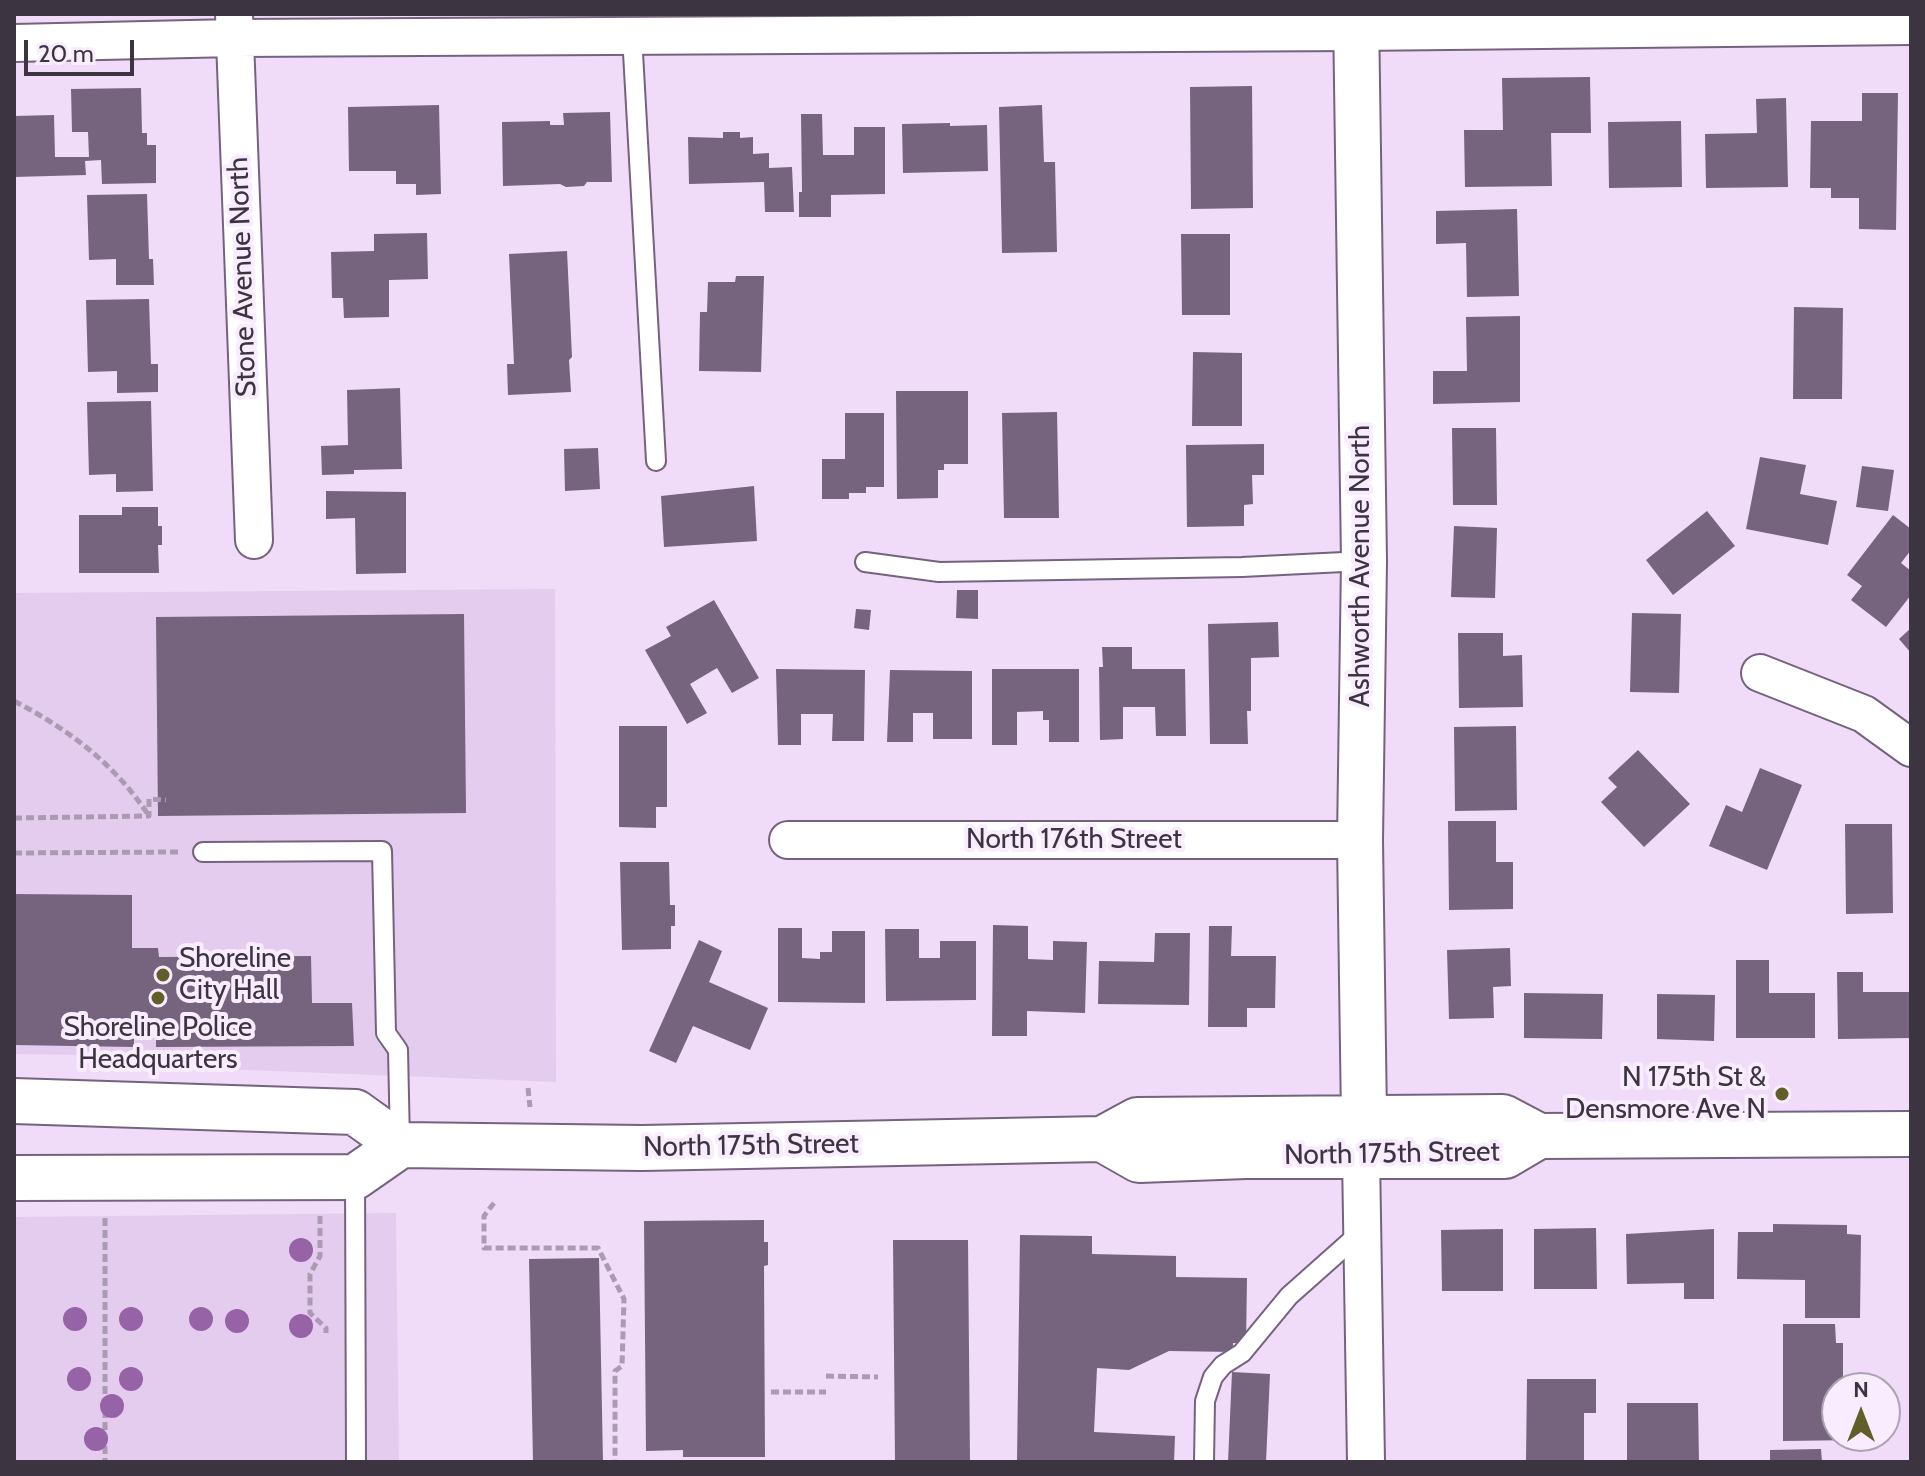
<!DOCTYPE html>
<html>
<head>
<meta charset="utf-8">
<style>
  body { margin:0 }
  #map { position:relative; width:1925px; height:1476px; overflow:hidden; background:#f0dbf9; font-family:Cabin,sans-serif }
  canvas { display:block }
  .frame { position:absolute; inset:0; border:16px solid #3c3440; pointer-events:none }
  .north { position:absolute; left:1821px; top:1372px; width:80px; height:80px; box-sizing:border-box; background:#f8ecfe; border:2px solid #ada2b2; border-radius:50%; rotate:0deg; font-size:22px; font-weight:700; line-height:32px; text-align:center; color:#3c3440 }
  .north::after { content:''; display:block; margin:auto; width:28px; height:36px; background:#615e2a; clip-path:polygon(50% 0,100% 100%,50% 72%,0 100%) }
  .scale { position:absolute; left:24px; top:40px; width:110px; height:36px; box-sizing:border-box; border:4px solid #3c3440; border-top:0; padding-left:10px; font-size:24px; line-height:28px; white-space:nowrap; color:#3c3440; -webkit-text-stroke:6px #f8ecfe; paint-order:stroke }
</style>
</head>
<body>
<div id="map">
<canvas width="1925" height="1476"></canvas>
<div class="frame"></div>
<div class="north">N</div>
<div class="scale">20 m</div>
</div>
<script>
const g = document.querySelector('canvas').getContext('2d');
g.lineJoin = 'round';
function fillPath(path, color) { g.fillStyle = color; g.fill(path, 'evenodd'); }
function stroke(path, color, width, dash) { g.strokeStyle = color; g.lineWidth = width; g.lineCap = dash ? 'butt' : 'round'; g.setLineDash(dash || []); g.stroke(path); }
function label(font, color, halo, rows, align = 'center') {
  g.font = font + ' Cabin,sans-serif'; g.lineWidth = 8; g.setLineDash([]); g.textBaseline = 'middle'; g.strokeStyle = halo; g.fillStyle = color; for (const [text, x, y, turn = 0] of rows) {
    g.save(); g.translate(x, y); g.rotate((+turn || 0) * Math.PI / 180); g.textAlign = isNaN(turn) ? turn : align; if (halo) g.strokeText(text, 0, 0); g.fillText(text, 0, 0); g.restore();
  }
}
fillPath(new Path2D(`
  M555,589l1,493 -360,-14 -44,-12 -138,-2v-461z
  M396,1213l3,249h-385v-245z`), '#e4ccef');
fillPath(new Path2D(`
  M1590,77l1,56h-40l1,53 -87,1 -1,-57h39l-1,-52z
  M1252,86l1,122 -62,1 -1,-122z
  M141,88l1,45h5v12h9v38l-54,1 -1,-24 -16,1 1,14 -72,2v-61l40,-1 1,42h34l-1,-25h-16l-1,-43z
  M1862,93h36l-2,137 -37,-1v-31h-28v-10h-21l1,-67h51z
  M1786,98l2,89 -82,1 -1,-54 52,-1 -1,-34z
  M439,105l2,89 -25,1v-11h-20v-13h-47l-1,-64z
  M1042,105l2,57h11l2,90 -55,1 -3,-146z
  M610,112l2,70h-25l-3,4 -18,1 -6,-3 -57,2 -1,-64 48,-1v4h14l-1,-12z
  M801,114h21l1,41h31v-28h31v67l-54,1v22h-32v-25h3z
  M1681,121l1,66 -73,1 -1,-66z
  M950,123v3l37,-1 1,46 -85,2 -1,-49z
  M723,132h17v6l13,-1v17l16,-1v15l23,-1 2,45h-29l-1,-30 -75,2 -1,-47 35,1z
  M147,194l2,65h4l1,26h-38v-26l-27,1 -2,-65z
  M1517,209l2,87 -52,1 -1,-54 -30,1v-33z
  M427,233l1,46 -39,1v37l-45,1 -1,-20h-11l-1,-46 43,-1v-17z
  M1181,234h49v81h-48z
  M567,251l5,106 -3,3 2,32 -63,3 -1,-31h7l-5,-110z
  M736,276h28l-3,96 -62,-1 1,-59h7l1,-30h27z
  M149,299l2,65h7v28l-41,1v-22l-29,1 -2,-72z
  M1794,307l49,1 -1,91h-49z
  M1520,316v86l-87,2v-33h34l-1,-54z
  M1193,352l49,1v73h-50z
  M400,388l2,81 -48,1v4l-32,1 -1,-29 27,-1 -1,-55z
  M896,391h72v73h-24v6h-6v28l-41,1z
  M151,401l2,90 -37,1v-18l-27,1 -2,-73z
  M1057,412l2,106h-55l-2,-105z
  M845,413h39v74h-18v6h-17v6h-27v-40h23z
  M1452,428h44l1,77h-44z
  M1264,444v31h-12l1,29 -9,1v21l-57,1 -1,-82z
  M598,448l2,41 -35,2 -1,-42z
  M1760,457l46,8 -6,29 37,7 -9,44 -82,-16z
  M1862,466l32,4 -6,41 -32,-4z
  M754,486l3,55 -93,6 -3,-51z
  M326,491l80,1v81l-50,1 -1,-56 -29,1z
  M122,507h36v19h4v19h-4l1,28h-80v-58h43z
  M1707,511l28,35 -62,49 -27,-35z
  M1893,515l18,14v21l-10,13 10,8v24l-25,32 -35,-27 11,-14 -15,-11z
  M1454,526l43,2 -2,70 -44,-1z
  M957,590h21v29l-22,-1z
  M714,600l45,78 -27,15 -15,-25 -27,16 17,29 -20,11 -42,-74 26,-14 -5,-9z
  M856,609l15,1 -2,20 -15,-2z
  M1632,613l49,1 -2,79 -49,-1z
  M464,614l2,199 -308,3 -2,-199z
  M1278,622l1,35 -28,1v53h-4l1,33h-38l-2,-120z
  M1911,628v25l-12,-14z
  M1458,633h45v23l19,-1 1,52 -64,1z
  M1102,647h30v22h53l1,67h-30l-1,-29h-32v32l-23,1 -1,-73h4z
  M776,669l89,1 -1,71h-32l1,-27h-32v31h-23z
  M992,669h87v73h-30v-22h-6v-9l-26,1v33h-25z
  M890,670l82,1v68h-39v-26h-20v29h-26z
  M619,726h48v81h-11v21l-37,-1z
  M1516,726l1,84 -62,1 -1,-84z
  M1638,750l52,54 -46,43 -43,-45 16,-15 -9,-9z
  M1760,768l42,17 -35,85 -58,-24 17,-41 16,7z
  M1448,821h48v41h17v47l-64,1z
  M1845,824h47l1,89 -47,1z
  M620,862h49l1,43h5v21h-4v23l-49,1z
  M14,894l118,1v53h26l1,9 152,-1 1,47h40l2,43 -198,1v-8h-22v8l-120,-2z
  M993,925l35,1v33l25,1v-19l34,1 -2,71 -58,-2v25h-35z
  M1209,926h23l-1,30h45l-1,52h-28v19h-39z
  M778,928h24v30l18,1v-7h12v-21h33v72l-87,-1z
  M885,929h34v29h21v-17h36v59l-90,1z
  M1155,933h35l-1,72 -91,-1 1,-43 55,1z
  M699,940l23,11 -13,31 59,26 -18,42 -57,-24 -17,37 -27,-12z
  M1510,948l1,38 -18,1 1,31 -45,1 -2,-69z
  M1736,960h33v33h46v45h-79z
  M1837,972h26v20h48v46l-73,1z
  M1524,993l79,1 -1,45 -78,-1z
  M1657,994l58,1 -1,46 -57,-2z
  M764,1220v22h4v23l-4,1 1,191h-82v-7l-37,1 -2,-230z
  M1773,1224l74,1v9l14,1 -1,83h-55v-38l-68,-1 1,-47h35z
  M1596,1228l1,61h-63v-60z
  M1503,1229v62h-61l-1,-61z
  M1714,1229v70h-30v-16l-57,1 -1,-50z
  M1020,1235l72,1v18l84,2v21l71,1 -1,65h-13v9l-64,-1 -40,19 -32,-2 -3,64 81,4 -1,26h-157z
  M893,1240h75l2,222h-75z
  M599,1258l4,204h-70l-4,-203z
  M1783,1324h52l1,19h7v45h-6v48h20v4l-74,1z
  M1232,1372l38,2 -4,88h-38z
  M1527,1379h69v34h-12v49l-58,-1z
  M1627,1403h71l1,59h-72z
  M1821,1449l1,13h-52v-12z`), '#76637e');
const lane = new Path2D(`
  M632,35l24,426
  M865,562l74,10 303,-5 122,-6
  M203,852l179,-1 4,182 12,17 2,92
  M355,1177l1,285
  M1204,1462l1,-61 8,-24 10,-12 19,-12 47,-57 72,-64`);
const street = new Path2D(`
  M234,14l20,526
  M14,43l220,-5 1122,-6 555,-6
  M1760,673l104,41 47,34
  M788,840h572
  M1361,1156l5,306`);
const secondary = new Path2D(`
  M1356,14l8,547 -4,279 4,278
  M14,1101l341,11 46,33 241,3 460,-9 35,-19 366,-3 36,19 372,-2
  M1102,1139l37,21 107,-4h259l34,-20
  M14,1178l341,-1 46,-32`);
stroke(lane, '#75637d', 22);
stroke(street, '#75637d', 40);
stroke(secondary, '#75637d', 48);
stroke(new Path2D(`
  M14,701c54,28 101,63 135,115
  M14,818l135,-2v-17l17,1
  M14,853l164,-1
  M528,1088l2,19
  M494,1203l-10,13v32h114l26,51 -2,67 -7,5v91
  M320,1216v40l-10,18v39l16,15v5
  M105,1218v244
  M826,1376l52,1
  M771,1392h55`), '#ab9bb2', 5, [8, 4]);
stroke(lane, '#fff', 18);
stroke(street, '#fff', 36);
stroke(secondary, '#fff', 44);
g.fillStyle = '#9663a6';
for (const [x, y] of [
  [301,1250],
  [75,1319],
  [131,1319],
  [201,1319],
  [237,1321],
  [301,1326],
  [79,1379],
  [131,1379],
  [112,1406],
  [96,1439]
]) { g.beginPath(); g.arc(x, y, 12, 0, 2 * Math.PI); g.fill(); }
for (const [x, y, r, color] of [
  [163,975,8,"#615e2a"],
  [158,998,8,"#615e2a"],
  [1782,1094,8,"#615e2a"]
]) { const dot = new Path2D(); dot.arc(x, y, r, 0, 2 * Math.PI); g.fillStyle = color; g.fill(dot); stroke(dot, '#f8ecfe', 3); }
label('28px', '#3c3440', '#f8ecfe', [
  ["Stone Avenue North",243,277,-92],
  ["Ashworth Avenue North",1361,566,-90],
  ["North 176th Street",1074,840],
  ["North 175th Street",751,1146,-1],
  ["North 175th Street",1392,1154,-1]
]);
label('28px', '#3c3440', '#f8ecfe', [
  ["Shoreline",179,959],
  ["City Hall",179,991],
  ["Shoreline Police",158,1028,"center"],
  ["Headquarters",158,1060,"center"],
  ["N 175th St &",1766,1078,"right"],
  ["Densmore Ave N",1766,1110,"right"]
], 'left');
</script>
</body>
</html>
